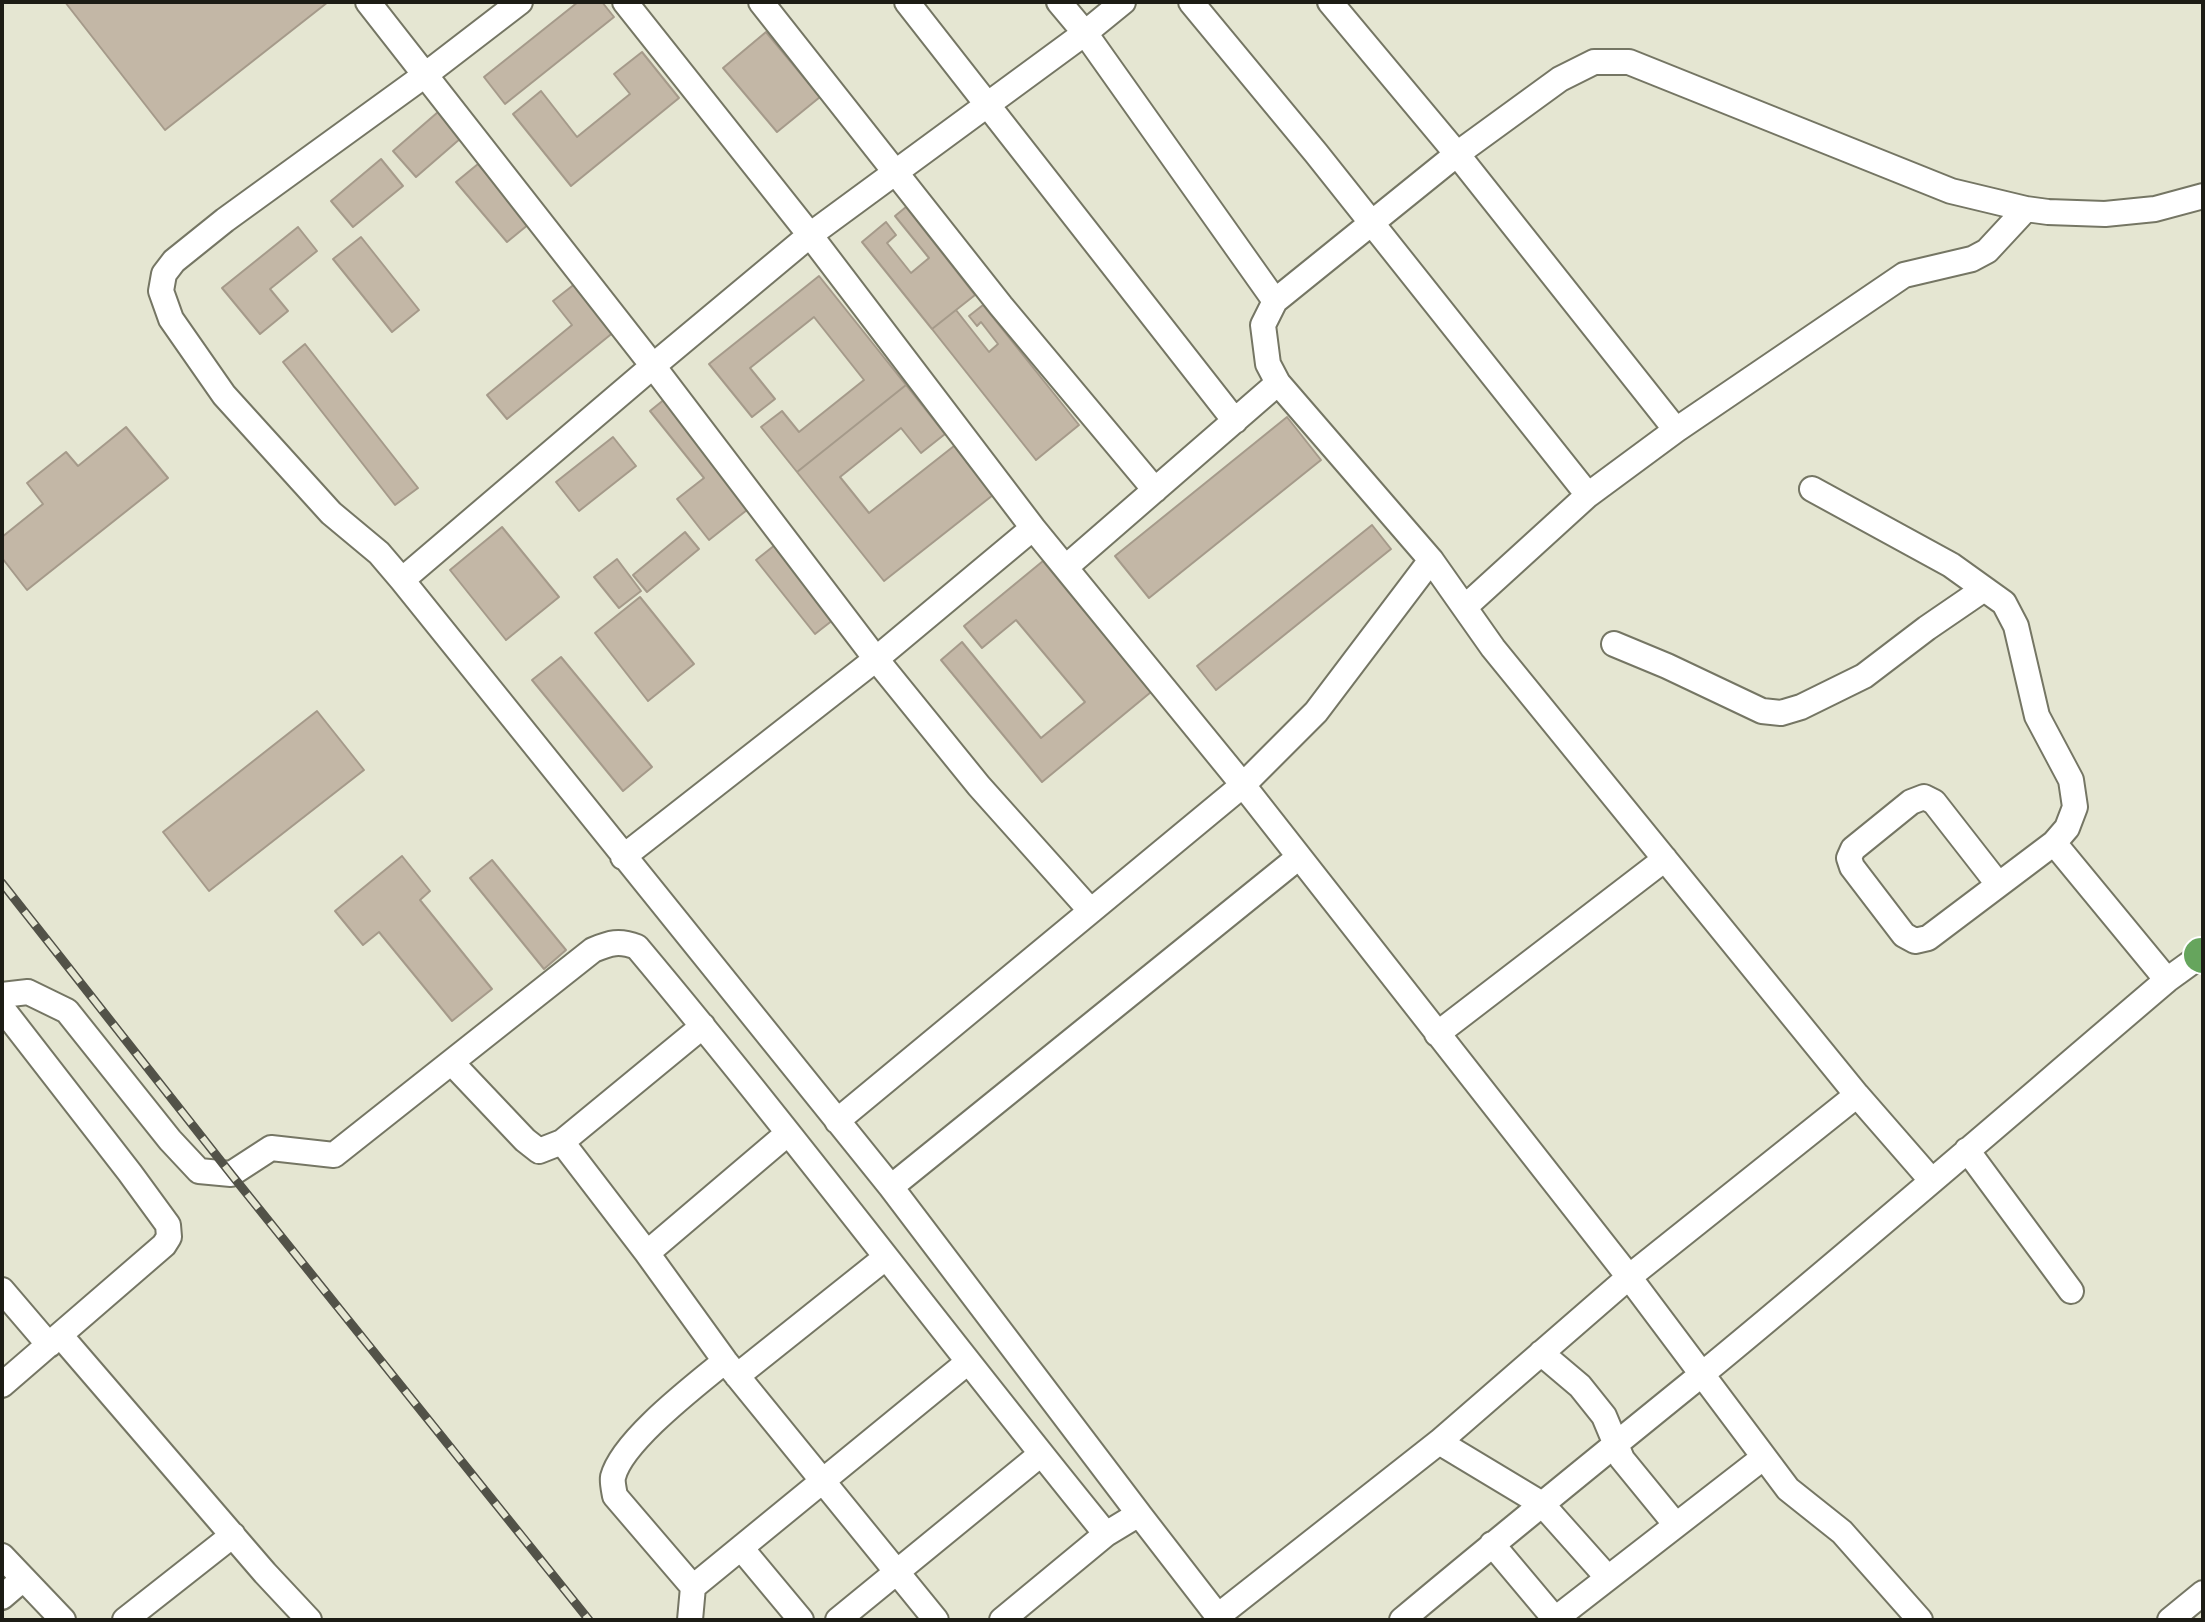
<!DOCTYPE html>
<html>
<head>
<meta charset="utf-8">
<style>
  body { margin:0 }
  #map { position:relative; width:2205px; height:1622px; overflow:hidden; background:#e5e6d2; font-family:Lato,sans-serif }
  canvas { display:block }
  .frame { position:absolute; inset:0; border:4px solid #1c1c15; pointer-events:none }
</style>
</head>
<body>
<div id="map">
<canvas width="2205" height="1622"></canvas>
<div class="frame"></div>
</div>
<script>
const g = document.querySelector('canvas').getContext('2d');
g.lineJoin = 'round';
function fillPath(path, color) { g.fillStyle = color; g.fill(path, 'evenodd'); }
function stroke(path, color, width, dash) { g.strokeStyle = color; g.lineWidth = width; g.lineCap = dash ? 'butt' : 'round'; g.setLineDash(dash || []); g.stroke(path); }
const building = new Path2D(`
  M65,2h263l-163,128z
  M578,2h24l12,15 -109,87 -21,-27z
  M766,32l54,65 -43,35 -54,-64z
  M642,52l37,46 -108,88 -58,-72 28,-23 36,46 53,-43 -16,-20z
  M438,112l23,26 -45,39 -23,-26z
  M381,159l22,27 -50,41 -22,-26z
  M478,164l51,60 -22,18 -51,-60z
  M906,207l69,88 -43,34 -70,-87 24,-20 10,13 -9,8 24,30 18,-15 -34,-42z
  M298,227l19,24 -47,38 18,22 -28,23 -38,-46z
  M361,237l58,73 -27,22 -59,-73z
  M819,276l87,109 -109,87 -36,-45 21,-16 17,21 65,-52 -50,-63 -64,51 25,31 -23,18 -43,-53z
  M576,283l39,48 -108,88 -20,-24 85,-70 -19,-24z
  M983,305l96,120 -43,35 -104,-131 24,-19 33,42 9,-8 -17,-22 -4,4 -8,-10z
  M305,344l113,144 -23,17 -112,-143z
  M906,385l39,49 -24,19 -20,-25 -61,49 29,36 85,-67 39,49 -109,86 -87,-109z
  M666,398l86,108 -43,34 -32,-41 27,-21 -54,-67z
  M1287,417l34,43 -172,138 -34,-42z
  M126,427l42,51 -141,112 -25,-32v-21l41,-33 -16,-21 39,-31 12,14z
  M613,437l23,29 -57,45 -23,-29z
  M1372,525l19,24 -175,141 -19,-24z
  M502,527l57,70 -53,43 -56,-70z
  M685,532l14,17 -52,43 -14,-17z
  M780,541l58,75 -23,18 -59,-74z
  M617,559l24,32 -22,17 -25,-31z
  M1043,561l108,131 -109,90 -101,-122 21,-18 79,96 44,-36 -69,-82 -34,28 -18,-22z
  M640,597l54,67 -46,37 -53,-68z
  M561,657l91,110 -29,24 -91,-111z
  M317,711l47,59 -155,121 -46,-59z
  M402,856l28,35 -10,9 72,89 -40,32 -73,-89 -16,13 -28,-34z
  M492,860l74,90 -22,19 -74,-91z`);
fillPath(building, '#c3b7a6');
stroke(building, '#a59a8a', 2);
const minor = new Path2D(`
  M368,2l285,364 223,293 103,127 111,124
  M520,2l-95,73 -200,145 -51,41 -10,13 -3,17 10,28 53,76 107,118 48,40 23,27 489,607 248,327
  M625,2l185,233 223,293 210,257 386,492 159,212 54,43 78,88
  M761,2l240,304 154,184
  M907,2l328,419
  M1059,2l26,31 190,268
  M1191,2l125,151 272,342
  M1330,2l127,152 219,276
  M1812,489l139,76 53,38 12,23 21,90 34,64 4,27 -8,21 -13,15 -126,95 -13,3 -11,-6 -52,-68 -3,-9 4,-9 58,-47 13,-5 10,5 64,82
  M1066,567l212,-184
  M402,580l251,-214 157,-131 275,-202 38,-31
  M1465,607l123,-112 88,-65 228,-155 68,-16 15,-8 39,-42
  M1614,644l53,22 95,45 19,2 20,-6 63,-31 63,-48 57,-39
  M2054,843l113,137
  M623,857l253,-198 157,-131
  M2,995l26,-3 39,19 103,129 29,31 32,3 40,-26 63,7 259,-205c17,-7 26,-10 44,-3 161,192 311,393 469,587
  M2,1008l128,165 38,52 1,12 -5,8 -162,140
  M1437,1034l228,-175
  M452,1063l73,77 14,11 23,-9 141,-116
  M837,1121l406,-336 73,-73 115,-152
  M562,1142l85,111 78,108 211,259
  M1967,1150l104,141
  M1932,1181l-75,-86 -364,-447 -62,-88 -153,-177 -10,-19 -5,-39 12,-24 182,-147 103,-75 34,-17h35l322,129 75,18 22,3 57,2 50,-5 48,-13
  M891,1187l408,-330
  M647,1253l140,-119
  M2,1290l47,55
  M60,1335l205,238 44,47
  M1541,1353l39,33 24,30 18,43 54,66
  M737,1376l148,-118
  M1439,1442l103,62 66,74
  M1492,1544l63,75
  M741,1548l60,72
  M2,1556l61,64
  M693,1587l275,-225
  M2,1597l21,-18
  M1218,1616l221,-174 190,-165 228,-182
  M125,1620l108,-85
  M690,1620l3,-33 -78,-91c-1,-6 -3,-14 -2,-19 9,-36 83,-92 112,-116
  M838,1620l203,-166
  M1002,1620l104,-86 33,-20 82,106
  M1402,1620c99,-83 199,-164 299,-245 157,-129 311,-263 466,-395l36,-26
  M1554,1620l210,-163
  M2170,1620l33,-27`);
const highway = new Path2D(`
  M2201,955l2,1`);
stroke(minor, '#757664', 28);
stroke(highway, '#fff', 38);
stroke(minor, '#fff', 24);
stroke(highway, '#66a55d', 34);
const rail = new Path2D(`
  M2,883l229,291 358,446`);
stroke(rail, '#525248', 9);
stroke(rail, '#e5e6d2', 6, [18]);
</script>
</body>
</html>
